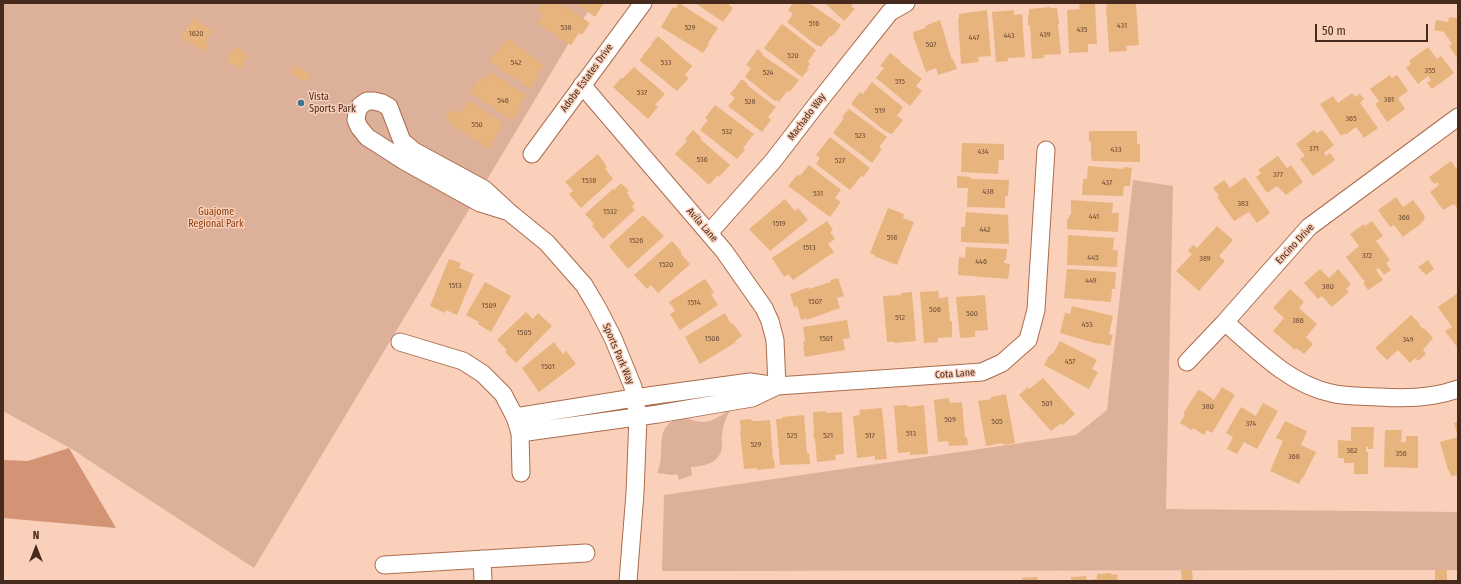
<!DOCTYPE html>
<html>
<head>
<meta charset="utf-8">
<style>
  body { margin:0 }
  #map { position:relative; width:1461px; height:584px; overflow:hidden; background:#fad0bb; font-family:"Fira Sans Condensed",sans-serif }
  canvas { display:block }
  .frame { position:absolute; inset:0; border:4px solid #452a1d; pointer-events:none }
  .north { position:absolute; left:16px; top:528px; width:40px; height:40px; -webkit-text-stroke:3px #fad0bb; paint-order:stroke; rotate:0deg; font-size:11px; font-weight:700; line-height:16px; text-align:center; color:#452a1d }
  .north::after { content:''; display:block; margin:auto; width:14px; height:18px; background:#452a1d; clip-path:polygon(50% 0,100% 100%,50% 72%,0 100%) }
  .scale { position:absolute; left:1315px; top:24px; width:113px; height:18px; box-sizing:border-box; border:2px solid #452a1d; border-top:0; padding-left:5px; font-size:12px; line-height:14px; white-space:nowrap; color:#452a1d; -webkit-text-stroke:3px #fad0bb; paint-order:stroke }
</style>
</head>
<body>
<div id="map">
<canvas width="1461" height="584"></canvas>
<div class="frame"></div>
<div class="north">N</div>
<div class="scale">50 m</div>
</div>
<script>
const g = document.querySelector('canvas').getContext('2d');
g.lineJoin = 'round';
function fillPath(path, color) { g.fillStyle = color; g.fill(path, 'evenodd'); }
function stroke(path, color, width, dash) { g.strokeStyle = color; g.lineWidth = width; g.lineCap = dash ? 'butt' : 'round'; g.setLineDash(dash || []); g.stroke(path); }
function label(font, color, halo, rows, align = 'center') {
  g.font = font + ' "Fira Sans Condensed",sans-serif'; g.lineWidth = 3; g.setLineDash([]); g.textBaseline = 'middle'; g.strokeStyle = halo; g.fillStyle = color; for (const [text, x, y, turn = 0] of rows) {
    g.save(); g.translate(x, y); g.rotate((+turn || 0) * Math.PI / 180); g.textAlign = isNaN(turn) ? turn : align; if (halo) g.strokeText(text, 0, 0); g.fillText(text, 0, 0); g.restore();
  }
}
fillPath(new Path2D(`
  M3,3h590l-339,565 -172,-112 -5,-4 -74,-41z
  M1133,180l40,6 -7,323 292,3v58l-796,1 2,-76 412,-60 31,-25z
  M730,410c-4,8 -7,15 -8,24 -1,4 0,8 0,13 -2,16 -17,19 -31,20l1,8 -13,5 -2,-6 -5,1 -15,-2c11,-23 -7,-45 25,-57 24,10 26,7 48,-6z`), '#ddb09a');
fillPath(new Path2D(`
  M69,448l47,80 -113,-10v-58l25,1z`), '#d29475');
fillPath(new Path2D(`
  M542,3h18l30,20 -8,12 -3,-2 -8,12 -34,-22 6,-9 -6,-4z
  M575,3h29l-9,14z
  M679,3l39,25 -10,15 1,1 -6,9 -42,-26 12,-20 2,2z
  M695,3h35l-1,2 4,3 -10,14z
  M793,3h16l32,22 -7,10 -1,-1 -2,3 -1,-1 -9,11 -3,-2 -1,1 -30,-24 6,-8 -5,-4z
  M825,3h29l-3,3 4,3 -11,12z
  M1089,3h6l2,41h-9v8l-19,1 -2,-43 13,-1 -1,-5z
  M1107,3h29l3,42 -13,1 1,5 -18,1 -3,-45h1z
  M1050,7l1,1h6l2,16h-1l3,30 -18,1 1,3 -12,1 -2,-34h-2v-10h1v-6z
  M987,10l4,46 -13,1 1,5 -18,2 -3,-45h1v-5z
  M1014,10v5l8,-1 3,43 -17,1v3l-12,1 -4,-50z
  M1449,17l9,1v41l-9,-13 3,-2 -8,-12 -10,-2 2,-10 12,2z
  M193,19l19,12 -7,11 5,4 -4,5 -5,-3 -1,1 -19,-12z
  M940,20l12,40 1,-1 4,10 -19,6 -2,-7 -10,4 -13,-36 1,-1 -1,-3 13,-4 -1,-2z
  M782,24l34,26 -8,12 2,2 -3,4 2,1 -7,8 -38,-29z
  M658,36l34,30 -7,9 4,3 -12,13 -38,-31 4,-3 -1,-1 10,-11 -1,-1z
  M507,38l37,27 -7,10 2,1 -8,13 -42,-27 6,-10 2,1z
  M235,46l14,10 -9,13 -14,-9z
  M1428,47l9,12 4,-3 13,17 -22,16 -5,-6 4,-3 -3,-4 -10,8 -12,-16 5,-4 -2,-3z
  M758,49l5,5 -1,1 37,25 -7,9 -3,3 -2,-1 -8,11 -3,-2 -1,1 -30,-24 6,-9 -5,-3z
  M890,53l11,8 -1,1 22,17 -6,7 6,5 -12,15 -34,-28 8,-10 -4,-2z
  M295,65l16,10 -5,7 -16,-10z
  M634,67l31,27 -10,11 3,2 -10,12 -35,-32 8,-9 1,1z
  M491,72l35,23 -8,12 2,1 -3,3 1,1 -6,9 -42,-29 10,-15 5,4z
  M1390,75l2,3 5,-3 11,16 -10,7 7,11 -18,13 -12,-18 4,-3 -9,-12z
  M742,79l6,5 -1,1 29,22 -8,10 3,3 -9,12 -34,-26 7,-8 -5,-4z
  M872,82l31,25 -6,9 6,4 -11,14 -7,-3 -34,-27 9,-12 3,2z
  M1352,93l3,4 5,-3 4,5 -4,4 18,25 -14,10 -8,-11 -11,8v-2l-4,3 -21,-32 13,-8 5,7z
  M468,100l35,23 -14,26 -40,-26 1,-1 -5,-3 6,-9 5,3 1,-2 3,2z
  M715,105l39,29 -8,10 -3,4 2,2 -8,9 -37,-29 8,-10 -3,-2z
  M849,109l38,28 -8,10 3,2 -10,14 -39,-30 11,-15 -2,-1z
  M693,130l8,7 -1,2 30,26 -11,12 -1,-2 -9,10 -34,-31 12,-13 -2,-2z
  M1314,130l3,3 5,-3 12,15 -10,8 2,3 4,-3 5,7 -22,16 -13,-17 5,-3 -9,-12z
  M1089,131h48v13h3v18l-48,-1 -1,-5v-14h-2z
  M830,137l40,31 -7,9 -2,-1 -11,14 -34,-26 4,-6 -4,-3z
  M962,143l42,1v16h-5l-1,14 -37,-2z
  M598,154l9,13 -2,2 8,10 -32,29 -12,-14 4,-3 -8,-9z
  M1278,156l9,12 4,-3 12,17 -17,13 -9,-9 -10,7 -11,-16 5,-4 -3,-3z
  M1451,161l7,10v38l-4,-5 -11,6 -13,-18 9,-7 -2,-3 -3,2 -5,-7z
  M809,165l32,25 -6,8 6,4 -11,15 -42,-31 10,-12 2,2z
  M1088,166l35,3 1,-2 8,1 -2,18h-6l-1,10 -41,-1 1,-16h4z
  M957,176l14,1v2l38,1 -1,16h-3v12l-38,-1 1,-19h-11z
  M1245,177l25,36 -13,10 -8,-11 -15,9 -17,-24 2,-1 -6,-8 11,-8 6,8z
  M621,183l8,8 -2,2 3,3 -1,1 6,7 -3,2 3,4 -32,29 -11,-13 2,-2 -9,-10 28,-25 1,1z
  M1396,197l7,10 10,-7 12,16 -1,1 1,2 -4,3 1,1 -19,14 -9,-12 -4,2 -12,-17z
  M785,199l10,12 3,-3 10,12 -38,31 -21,-22z
  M1071,200l42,3 -1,10h7l-1,19 -51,-3v-10h2v-4h2z
  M888,208l16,6 -1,4 11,4 -17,43 -23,-9 1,-1 -5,-2z
  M966,212l42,3 1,29 -48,-2v-15h4z
  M643,215l21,21 -36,33 -19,-23z
  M827,221l6,9 -3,2 5,7 -7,5 6,8 -41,28 -5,-6 -4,3 -12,-19z
  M1372,221l11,15 -7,5 14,19 -4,3 5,7 -7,5 -5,-7 -3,2 7,10 -15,10 -5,-7 2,-1 -1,-3 -1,1 -17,-23 13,-11 -9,-12 14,-10 1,2z
  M1217,226l16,14 -14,16 6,5 -26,30 -23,-20 16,-17 -4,-3 5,-6 4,3z
  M1068,235l46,3 -1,12h5l-1,17 -50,-2z
  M672,241l9,10v3l9,10 -32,29 -7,-8 -4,4 -13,-14z
  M966,247l41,2 -1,11h-2v3l6,1 -2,15 -50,-4 1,-18 6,1z
  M449,259l12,4 -2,5 15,6 -17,41 -11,-5 -1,3 -15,-7z
  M1428,260l6,9 -8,6 -8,-8z
  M1067,269l49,3 -1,17h-3l-1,13 -47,-4z
  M1320,269l9,9 9,-9 13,15 -5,5 3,3 -17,15 -10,-11 -4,3 -14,-16z
  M838,278l6,18 -7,2 3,10 -34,12v-2l-5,2 -4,-14 -3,1 -4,-13 19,-7v2l22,-7 -1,-2z
  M705,279l9,13 -3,2 7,11 -38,25 -10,-16 5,-3 -6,-9z
  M485,282l26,14 -20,36 -13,-8 1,-2 -13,-7z
  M1290,289l14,13 -5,6 18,16 -11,13 7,7 -9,10 -8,-6 -1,2 -22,-19 11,-13 -11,-10z
  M938,291l1,7 9,-1 2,24h2v16l-14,1v4l-14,1 -4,-51z
  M912,292l4,49 -22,2v-1h-7l-4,-46 18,-1v-2z
  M1458,293v53l-1,1 -12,-16 7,-4 -14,-20z
  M985,295l3,35 -13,1v6l-15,1 -4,-41z
  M1072,306l41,10 -4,18 4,1 -3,11 -12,-3v1l-38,-11 5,-20 5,1z
  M526,312l7,7 5,-6 14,13 -36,37 -11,-11 2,-2 -10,-10z
  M725,313l6,11 2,-1 9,13 -7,5 1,1 -36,22 -15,-27z
  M1411,315l9,9 -1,1 4,4 1,-1 9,10 -10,12 3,4 -8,7 -3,-3 -5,5 -12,-13 -11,10 -12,-12z
  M847,320l3,18 -7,1 2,11 -40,7 -2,-11h1l-1,-5h2l-2,-14z
  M1060,341l37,19 -5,9 6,3 -9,17 -45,-24 5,-9h1l2,-3 1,1z
  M554,342l9,12 3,-3 10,13 -37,28 -17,-24z
  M1043,378l32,36 -12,11 -2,-2 -10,8 -32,-36 9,-8 1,2 4,-3z
  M1222,387l13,8 -23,38 -5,-3 -3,5 -11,-7 -1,2 -12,-7 5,-8 -2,-1 15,-24 5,2 11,8z
  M1006,394l9,49 -11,2 -1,-2 -17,3 -8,-45 13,-2v-2z
  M949,398l1,5 12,-1 3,35h2l1,8 -19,1 -1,-5 -10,1 -4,-42z
  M1263,403l15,8 -21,38 -13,-7 -7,12 -10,-5 6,-12 -7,-4 15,-26 15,9z
  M905,405l3,1v1l16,-2 4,49 -18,1v-3l-12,1 -4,-47z
  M882,408l5,51 -12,1v-4l-18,2 -4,-42 7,-1 -1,-5z
  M826,411v2l16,-1 2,42 -9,1 1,5 -19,2 -2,-23h-1l-1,-5 1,-1 -1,-21z
  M804,415l3,38h2l1,11 -30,1 -4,-46h7l-1,-2z
  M751,419l1,2h5l13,-1 3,40 1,-1 1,9 -18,2v-2l-13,1 -4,-38h1l-1,-11z
  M1285,421l22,10 -6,14 15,7 -13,26h-1l-3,6 -29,-13 13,-30 -7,-3z
  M1458,421v15l-4,-13z
  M1351,427h23l-1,22h-5v-2h-2v5h2v22h-14v-11h-10v-5h-6v-18l13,1z
  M1385,430h17l-1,12h5v-6h12v32l-34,-1z
  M1458,437v38l-7,1 -2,-6h-1l-8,-28z
  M1181,570h11l1,11h-11z
  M1435,570h12v11h-12z
  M1111,573v2l6,-1 1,7h-47v-4l15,-1 1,4 10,-1v-5z
  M1037,577l1,4h-15l-1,-3z`), '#e7b47d');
const minor = new Path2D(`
  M582,85l142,166 40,57 6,13 5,19 2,46
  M532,154l111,-151
  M509,212l-29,-9 -74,-41 -39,-25 -8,-10 -3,-7 1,-7 3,-7 7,-5h7l8,2 7,4 13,34 12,10 70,38 25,23 38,31 37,42 13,22 16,31 20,49 5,30 -3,76 -7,88
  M709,233l64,-72 47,-61 70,-88 16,-9
  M1225,322c31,27 64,62 106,71 15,4 33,3 49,4 26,2 53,1 78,-8
  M400,342l63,19 20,13 20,20 12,23 5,16 1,40
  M1187,362l38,-40 84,-95 149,-110
  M515,417l119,-19 116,-16 27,4 205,-14 20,-9 26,-23 8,-30 10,-160
  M520,433l138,-19 94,-16 25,-12
  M482,559l1,22
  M384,565l202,-12`);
stroke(minor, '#ab6c4c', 19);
stroke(minor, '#fff', 17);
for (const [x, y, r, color] of [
  [301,103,4,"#3b768e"]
]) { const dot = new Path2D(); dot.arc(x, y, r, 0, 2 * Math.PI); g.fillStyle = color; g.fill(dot); stroke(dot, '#fad0bb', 1.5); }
label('8px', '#6e4c35', null, [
  ["516",814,24],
  ["431",1122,26],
  ["538",566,28],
  ["529",690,28],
  ["435",1082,30],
  ["1620",196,34],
  ["439",1045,35],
  ["443",1009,36],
  ["447",974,38],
  ["507",931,45],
  ["520",793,56],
  ["542",516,63],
  ["533",666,63],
  ["355",1430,71],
  ["524",768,73],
  ["515",900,82],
  ["537",642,93],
  ["361",1389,100],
  ["546",503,101],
  ["528",750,102],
  ["519",880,111],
  ["365",1351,119],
  ["550",477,125],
  ["532",727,132],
  ["523",860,136],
  ["371",1314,149],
  ["433",1116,150],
  ["434",983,152],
  ["536",702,160],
  ["527",840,161],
  ["377",1278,175],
  ["1538",589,181],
  ["437",1107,183],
  ["438",988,192],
  ["531",818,194],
  ["383",1243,204],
  ["1532",610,212],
  ["441",1094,217],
  ["366",1404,218],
  ["1519",779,224],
  ["442",985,230],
  ["518",892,238],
  ["1526",636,241],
  ["1513",809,248],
  ["372",1367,256],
  ["445",1093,258],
  ["389",1205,259],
  ["446",981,262],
  ["1520",666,265],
  ["449",1091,281],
  ["1513",455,286],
  ["380",1328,287],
  ["1507",815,302],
  ["1514",694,303],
  ["1509",489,306],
  ["506",935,310],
  ["500",972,314],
  ["512",900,318],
  ["386",1298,321],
  ["453",1087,325],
  ["1505",524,333],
  ["1506",712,339],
  ["1501",826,339],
  ["349",1408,340],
  ["457",1070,362],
  ["1501",548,367],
  ["501",1047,404],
  ["380",1208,407],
  ["509",950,420],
  ["505",997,422],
  ["374",1251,424],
  ["513",911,434],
  ["525",792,436],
  ["521",828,436],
  ["517",870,436],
  ["529",756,445],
  ["362",1352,451],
  ["356",1401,454],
  ["368",1294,457]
]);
label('10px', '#452a1d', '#fad0bb', [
  ["Adobe Estates Drive",587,78,-54],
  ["Machado Way",807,117,-53],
  ["Avila Lane",702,225,49],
  ["Encino Drive",1295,244,-47],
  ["Sports Park Way",618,354,67],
  ["Cota Lane",955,374,-4]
]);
label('10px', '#452a1d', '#fad0bb', [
  ["Vista",309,97],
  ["Sports Park",309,109]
], 'left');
label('10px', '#893d0c', '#fad0bb', [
  ["Guajome",216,212],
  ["Regional Park",216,224]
]);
</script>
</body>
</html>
